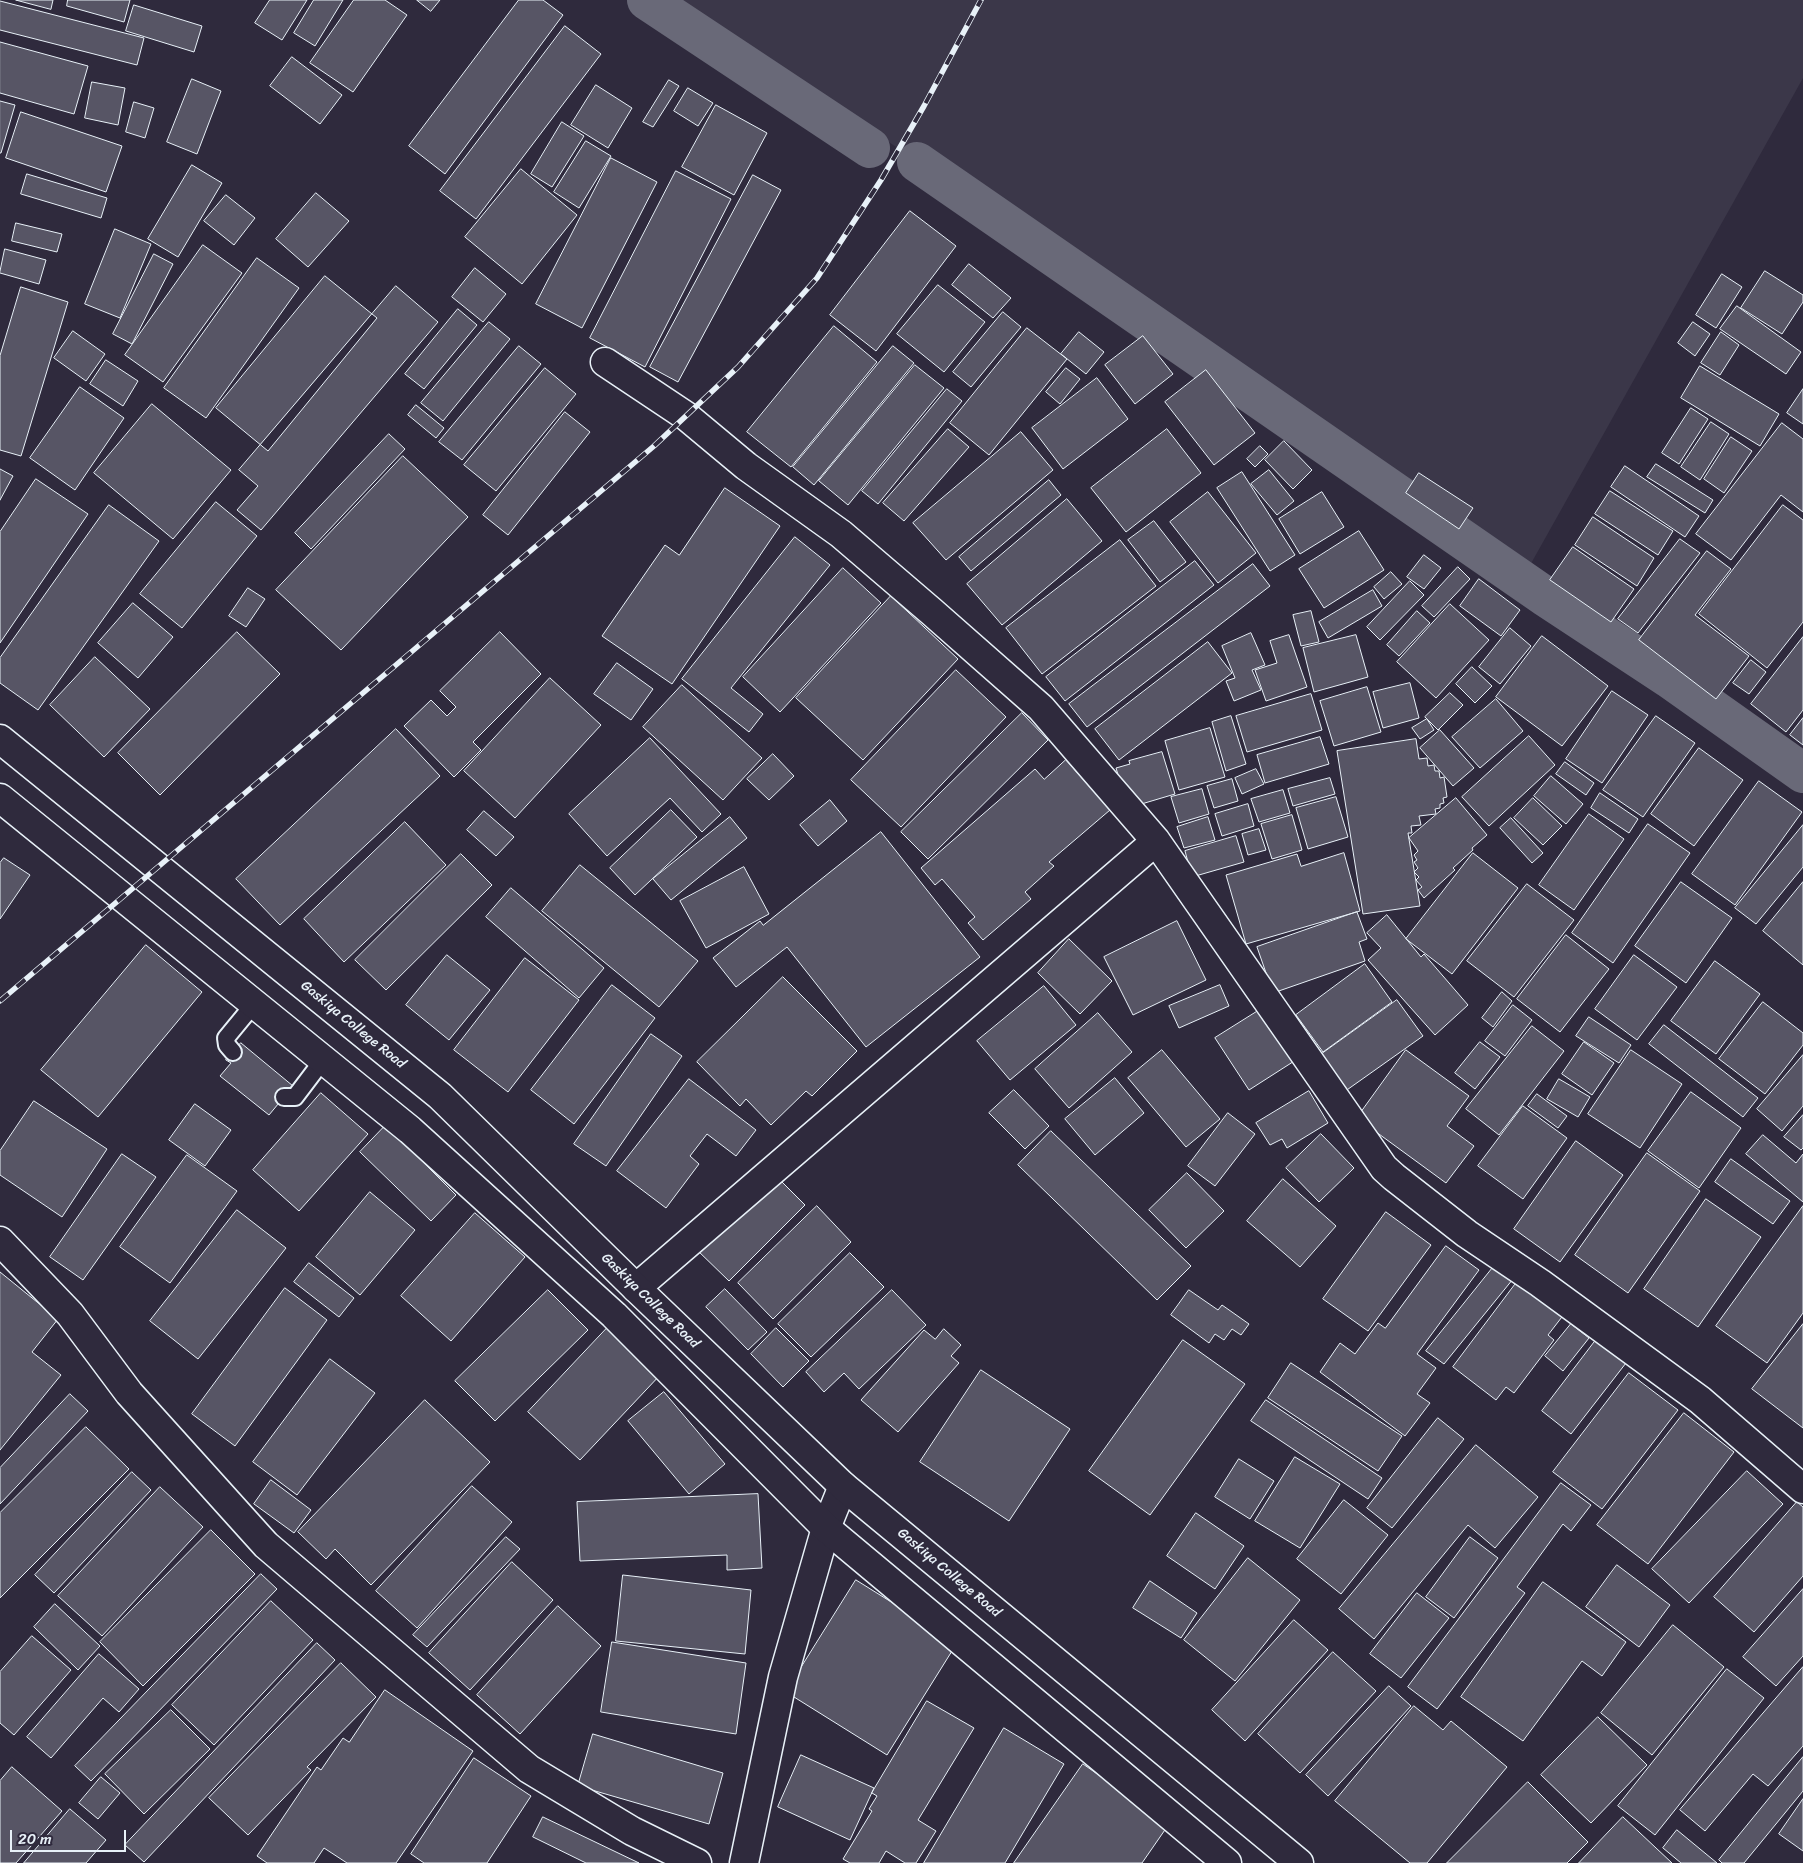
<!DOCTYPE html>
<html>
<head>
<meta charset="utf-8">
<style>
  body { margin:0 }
  #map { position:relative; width:1803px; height:1863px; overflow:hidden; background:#2f2a3d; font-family:Sriracha,sans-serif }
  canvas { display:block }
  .scale { position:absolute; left:10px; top:1830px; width:116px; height:22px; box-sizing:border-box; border:2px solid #e8f1f8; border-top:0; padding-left:6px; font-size:15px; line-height:18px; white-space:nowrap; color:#e8f1f8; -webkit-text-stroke:4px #2f2a3d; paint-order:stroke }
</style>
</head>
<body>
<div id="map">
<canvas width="1803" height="1863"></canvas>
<div class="scale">20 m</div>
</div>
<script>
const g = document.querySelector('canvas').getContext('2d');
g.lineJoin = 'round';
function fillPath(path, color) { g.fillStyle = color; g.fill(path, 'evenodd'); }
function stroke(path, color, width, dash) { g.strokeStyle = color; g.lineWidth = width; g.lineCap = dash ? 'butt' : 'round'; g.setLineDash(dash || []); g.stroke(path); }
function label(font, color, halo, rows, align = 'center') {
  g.font = font + ' Sriracha,sans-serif'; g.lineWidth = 4; g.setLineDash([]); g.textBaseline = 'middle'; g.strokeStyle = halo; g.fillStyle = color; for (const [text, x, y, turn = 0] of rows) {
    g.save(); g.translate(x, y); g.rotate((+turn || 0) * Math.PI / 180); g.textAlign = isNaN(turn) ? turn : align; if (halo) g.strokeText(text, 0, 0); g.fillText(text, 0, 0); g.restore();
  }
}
fillPath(new Path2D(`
  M681,0h1122v78l-279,498z`), '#3b3749');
stroke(new Path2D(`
  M647,0l223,148
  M917,162l629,435 123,81 134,95`), '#696978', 40);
const building = new Path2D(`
  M16,0h37l-2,9z
  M68,0h62l-6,22 -57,-16z
  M270,0h37l-25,40 -27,-17z
  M314,0h29l-28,46 -21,-13z
  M354,0h31l22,15 -54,77 -43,-29z
  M417,0h23l-9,11z
  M519,0h24l20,15 -118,159 -36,-28z
  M0,1l144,37 -7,27 -137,-35z
  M134,5l68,21 -8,26 -68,-21z
  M565,26l36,28 -125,165 -36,-28z
  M0,42l88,24 -14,48 -74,-21z
  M292,57l50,38 -22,29 -50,-38z
  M192,79l29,12 -24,63 -30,-12z
  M669,80l10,6 -26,41 -10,-5z
  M92,82l33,6 -7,37 -33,-7z
  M596,85l36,23 -24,40 -37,-23z
  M688,88l25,15 -15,23 -24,-15z
  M0,101l15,4 -14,48h-1z
  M134,102l20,6 -9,30 -19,-6z
  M716,105l51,28 -33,62 -52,-28z
  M21,112l101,34 -16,46 -100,-34z
  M562,122l22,14 -32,51 -21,-13z
  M586,141l25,15 -32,52 -25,-16z
  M611,158l46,24 -75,146 -46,-24z
  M192,165l30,18 -44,74 -30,-18z
  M521,169l56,46 -55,69 -57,-47z
  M676,171l55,28 -86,168 -55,-29z
  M27,174l80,24 -6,20 -80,-24z
  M753,175l28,15 -103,192 -28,-15z
  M316,193l33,28 -41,46 -32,-28z
  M226,195l29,23 -21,27 -30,-24z
  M910,211l46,35 -80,105 -46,-36z
  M16,223l46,11 -5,18 -45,-11z
  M115,229l36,15 -31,74 -35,-14z
  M203,245l39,28 -79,109 -38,-27z
  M5,249l41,11 -7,24 -39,-11z
  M154,254l19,10 -41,80 -19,-10z
  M257,258l42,30 -93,130 -42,-30z
  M969,264l42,34 -18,20 -41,-33z
  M475,268l31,26 -23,28 -31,-25z
  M1765,271l38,24v7l-21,32 -41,-26z
  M1722,274l20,13 -26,41 -20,-13z
  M325,276l52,42 -109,133 -52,-43z
  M938,285l47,37 -41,50 -47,-38z
  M396,286l42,36 -177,208 -24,-20 21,-24 -19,-16z
  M21,287l47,15 -47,154 -21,-6v-94z
  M1737,306l64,46 -15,22 -66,-45z
  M458,309l19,16 -53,64 -19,-15z
  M1003,312l18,15 -50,60 -18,-15z
  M489,322l21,17 -67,82 -22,-18z
  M1693,322l17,12 -15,22 -17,-13z
  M834,326l43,36 -86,105 -44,-35z
  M1027,328l40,31 -78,96 -39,-32z
  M73,331l32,23 -19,27 -32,-23z
  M1079,332l25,20 -18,22 -25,-20z
  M1721,332l18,13 -19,30 -19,-12z
  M1143,336l30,38 -38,30 -30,-39z
  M519,346l22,18 -79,96 -23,-18z
  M893,346l21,17 -100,122 -21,-18z
  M106,360l32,21 -15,25 -33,-22z
  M915,365l29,23 -96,117 -29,-24z
  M1700,366l79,48 -19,32 -79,-48z
  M545,368l31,26 -80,97 -32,-26z
  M1066,368l14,11 -20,25 -14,-12z
  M1206,370l49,63 -41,32 -49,-63z
  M1097,378l31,41 -65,50 -31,-41z
  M80,387l44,31 -49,72 -45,-32z
  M947,389l15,12 -84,103 -16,-13z
  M1803,389v35l-16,-11z
  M152,404l79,66 -58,69 -79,-66z
  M416,405l28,23 -8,10 -28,-23z
  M1691,408l17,11 -29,45 -17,-11z
  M565,412l25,20 -82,103 -25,-20z
  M1711,422l18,12 -29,46 -19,-13z
  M1782,423l21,16v73l-22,-17 -50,65 -35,-26z
  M948,429l21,18 -65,74 -21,-18z
  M1167,429l34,44 -75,59 -35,-44z
  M1021,432l32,38 -107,90 -33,-37z
  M389,434l16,15 -94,100 -16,-16z
  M1731,437l21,14 -28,42 -20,-14z
  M1284,441l28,29 -19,19 -28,-29z
  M1260,446l8,8 -13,13 -8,-8z
  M403,456l65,61 -127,133 -65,-60z
  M1656,464l57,36 -8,13 -58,-36z
  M1625,466l74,50 -14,21 -74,-50z
  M0,469l13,7 -13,24z
  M1269,470l25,31 -17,14 -26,-31z
  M1242,472l53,83 -25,16 -53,-83z
  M1419,473l54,35 -14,21 -53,-36z
  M36,479l52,35 -88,129v-111z
  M1049,480l12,15 -90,76 -12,-14z
  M725,488l55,38 -108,158 -70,-48 63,-91 14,10z
  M1610,491l63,40 -15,24 -63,-41z
  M1208,492l48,61 -38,30 -48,-61z
  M1322,492l22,35 -44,27 -21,-35z
  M1067,499l35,42 -100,84 -35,-41z
  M216,502l41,34 -75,92 -42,-34z
  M109,505l50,36 -121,169 -38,-27v-25z
  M1783,505l20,15v102l-36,46 -68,-54z
  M1593,517l61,41 -17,28 -62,-41z
  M1154,521l32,41 -26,20 -32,-42z
  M1359,531l25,39 -60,38 -25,-39z
  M795,537l35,28 -99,123 32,26 -14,18 -67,-53z
  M1680,539l20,14 -62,80 -20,-14z
  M1120,540l36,46 -114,88 -36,-46z
  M1573,547l61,42 -23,33 -61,-42z
  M1707,551l24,18 -36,46 54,41 -33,43 -77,-59z
  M1424,555l17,13 -17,21 -17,-12z
  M1195,561l19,24 -149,116 -19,-24z
  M1253,564l17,22 -183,141 -18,-23z
  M1458,567l12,12 -36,38 -12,-11z
  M843,568l38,35 -101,109 -37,-35z
  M1391,572l11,12 -18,15 -10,-12z
  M1479,579l41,31 -19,26 -41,-30z
  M1410,581l14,14 -44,45 -13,-13z
  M248,588l17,11 -19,28 -17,-11z
  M1373,590l9,16 -54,32 -9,-16z
  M891,596l67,63 -95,101 -67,-62z
  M133,603l40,34 -35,41 -40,-35z
  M1450,604l39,36 -53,58 -39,-36z
  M1311,611l8,31 -18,4 -8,-31z
  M1417,611l13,12 -31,33 -12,-11z
  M1510,628l21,18 -31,38 -21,-17z
  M237,632l43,42 -120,121 -42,-42z
  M500,632l41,42 -68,68 8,8 -27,27 -50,-51 27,-26 16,16 9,-9 -16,-16z
  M1251,633l14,32 -13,5 9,20 -27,11 -8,-20 9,-3 -13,-32z
  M1289,635l18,52 -41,14 -11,-31 22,-7 -7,-22z
  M1356,635l12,42 -54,15 -11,-44z
  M1542,636l66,50 -46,60 -66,-49z
  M1803,637v73l-17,22 -35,-28z
  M1208,642l24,31 -113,87 -24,-31z
  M95,657l55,52 -46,48 -54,-52z
  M1751,660l15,12 -17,22 -16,-11z
  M617,663l36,26 -22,31 -37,-26z
  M1472,667l20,19 -17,17 -19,-19z
  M956,670l50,47 -105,110 -50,-47z
  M550,678l51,47 -86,93 -51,-47z
  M1410,683l9,35 -36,10 -10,-36z
  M682,685l80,73 -39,42 -80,-73z
  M1367,687l14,45 -47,14 -14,-45z
  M1612,691l36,24 -46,68 -36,-24z
  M1450,693l13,12 -25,25 -13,-13z
  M1311,694l11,36 -75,22 -11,-36z
  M1496,699l27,32 -43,37 -28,-31z
  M1022,713l26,27 -120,119 -27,-27z
  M1231,716l15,48 -20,7 -14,-49z
  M1656,716l39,27 -52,74 -40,-27z
  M1803,718v27l-13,-10z
  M1427,719l7,11 -14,9 -8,-11z
  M1210,728l15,49 -46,13 -14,-49z
  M396,729l44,47 -160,149 -44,-46z
  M1440,730l34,38 -21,18 -33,-38z
  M1529,736l26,29 -66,61 -27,-29z
  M1320,737l9,27 -64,19 -8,-28z
  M650,738l71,76 -19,18 -32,-34 -63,58 -38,-42z
  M1416,739l3,20 8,-1 1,8 6,-1 1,6h4l1,7 4,-1 3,20 -4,1 1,5 -4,1v4l-5,1 1,5 -17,2 2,9 -10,1 1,7h-4l12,73 -57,8 -26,-163z
  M1699,748l44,32 -49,66 -43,-32z
  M1162,752l13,42 -47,14 -12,-40 14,-4 -1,-3z
  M773,754l21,22 -25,24 -22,-21z
  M1066,760l44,50 -61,52 5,4 -29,26 6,7 -48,41 -15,-17 7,-6 -33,-38 -7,6 -14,-17 114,-99 9,10z
  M1565,762l29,21 -8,12 -30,-21z
  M1256,769l8,15 -22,10 -7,-16z
  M1551,776l32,28 -17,20 -32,-28z
  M1330,778l5,16 -42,12 -5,-17z
  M1232,779l6,22 -24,7 -7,-22z
  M1759,781l43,31 -67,93 -43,-31z
  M1202,789l7,25 -30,9 -8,-26z
  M1283,790l7,23 -31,9 -8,-23z
  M1600,793l38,26 -9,14 -38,-25z
  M1336,797l12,40 -40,12 -12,-41z
  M1456,798l31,37 -15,13 1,2 -20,18 2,2 -31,28 -6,-8 4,-3 -6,-7 3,-3 -5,-5 4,-4 -4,-6 3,-2 -3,-5 4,-4 -9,-13z
  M1533,798l29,28 -19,19 -29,-27z
  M830,800l17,21 -29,25 -18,-21z
  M1248,804l6,22 -32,10 -7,-22z
  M671,810l26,27 -62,58 -25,-27z
  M484,811l30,26 -18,19 -29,-26z
  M1589,814l35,25 -50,71 -35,-25z
  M1292,815l10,35 -30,9 -11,-35z
  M730,817l17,21 -76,62 -18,-21z
  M1208,817l7,23 -31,8 -7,-21z
  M1511,818l32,35 -11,10 -32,-35z
  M405,822l41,43 -102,97 -40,-43z
  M1648,824l42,29 -77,110 -41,-30z
  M1803,825v42l-47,57 -21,-16z
  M1259,829l7,21 -18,5 -6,-21z
  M881,832l99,125 -114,90 -79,-100 -51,40 -23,-29 47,-37 3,4z
  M1236,836l8,26 -52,15 -7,-26z
  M1344,853l16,58 -114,33 -20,-69 71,-21 4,12z
  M1473,853l45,35 -66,86 -46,-35z
  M461,854l31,31 -106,105 -31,-30z
  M4,858l26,17 -30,44v-56z
  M580,865l118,96 -39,46 -117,-96z
  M744,867l25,47 -63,34 -26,-47z
  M1681,882l51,36 -46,65 -51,-37z
  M1803,882v83l-40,-34z
  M1527,884l47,36 -60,77 -47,-36z
  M511,888l93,80 -25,30 -93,-81z
  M1357,912l10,27 -8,3 6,19 -92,32 -16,-46z
  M1387,915l34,42 3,-3 44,51 -33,30 -67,-75 13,-12 -14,-15z
  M1177,921l29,59 -73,35 -29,-58z
  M1566,935l43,34 -49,63 -43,-33z
  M1069,939l43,42 -32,33 -42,-41z
  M146,945l56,47 -104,125 -57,-47z
  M447,955l43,35 -41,50 -43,-35z
  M1634,955l43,32 -40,53 -42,-31z
  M525,958l54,42 -71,92 -54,-42z
  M1715,961l45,33 -44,60 -45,-33z
  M1365,964l27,38 -69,50 -27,-37z
  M783,977l74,74 -45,45 -6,-5 -35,34 -25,-26 -6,7 -43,-44z
  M612,985l43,33 -81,106 -43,-34z
  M1220,985l9,21 -50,22 -10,-22z
  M1044,986l32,39 -66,55 -33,-39z
  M1502,992l10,9 -19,26 -11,-9z
  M1397,1000l26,36 -79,56 -25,-36z
  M1763,1002l40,31v12l-38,49 -46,-35z
  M1513,1005l19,15 -27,36 -20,-15z
  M1266,1006l33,52 -50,32 -34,-52z
  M1098,1013l34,39 -63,56 -34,-39z
  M1589,1017l42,28 -12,18 -43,-27z
  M1664,1025l94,73 -15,19 -94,-73z
  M1532,1026l32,25 -65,84 -33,-26z
  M651,1034l31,22 -76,110 -32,-22z
  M1480,1042l20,15 -25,32 -20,-16z
  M1584,1042l30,21 -22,32 -30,-21z
  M241,1043l52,43 -24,29 -49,-39 11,-13 -5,-3z
  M1162,1050l58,69 -34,28 -58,-69z
  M1406,1050l63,46 -22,30 27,20 -28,37 -89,-65z
  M1631,1050l51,34 -42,64 -52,-34z
  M1803,1055v51l-21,25 -25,-22z
  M1115,1078l29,35 -49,42 -30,-36z
  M689,1079l67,51 -20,26 -29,-22 -17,22 9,8 -33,44 -49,-37z
  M1559,1079l31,18 -12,20 -31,-18z
  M1014,1090l35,36 -24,23 -36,-36z
  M1309,1091l19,32 -41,25 -5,-9 -12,6 -14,-22z
  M1691,1092l50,36 -42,60 -51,-37z
  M321,1093l47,41 -69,77 -46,-41z
  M1537,1094l30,22 -9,12 -30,-22z
  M34,1101l73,48 -45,68 -62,-42v-24z
  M195,1104l36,26 -26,36 -36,-26z
  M1523,1106l44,32 -44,61 -45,-33z
  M1228,1113l27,21 -40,52 -27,-20z
  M1803,1115v33l-2,2 -17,-13z
  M386,1125l70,70 -25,26 -71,-69z
  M1051,1131l140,135 -34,34 -139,-135z
  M1321,1134l33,34 -35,34 -33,-34z
  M1763,1135l33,28 7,-9v48l-57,-48z
  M1576,1141l47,34 -63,87 -46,-33z
  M1647,1153l53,38 -72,102 -53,-38z
  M122,1154l34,23 -73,103 -33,-23z
  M187,1155l50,36 -67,92 -50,-36z
  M1731,1159l59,42 -17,23 -58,-42z
  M772,1172l33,33 -76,76 -34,-33z
  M1187,1173l37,38 -38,37 -37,-38z
  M1283,1179l53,47 -36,41 -53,-46z
  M370,1192l45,38 -55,65 -44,-38z
  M1706,1199l55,38 -63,90 -54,-38z
  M817,1206l34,36 -78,77 -35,-36z
  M1803,1206v107l-36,50 -51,-37z
  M237,1210l49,38 -88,111 -48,-38z
  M1386,1212l45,33 -63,86 -45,-32z
  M475,1213l50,44 -74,84 -50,-45z
  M1446,1246l33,24 -62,84 19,14 -19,26 13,9 -25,33 -85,-64 20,-29 15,11 23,-31 7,5z
  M850,1253l34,34 -73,70 -33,-33z
  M309,1263l45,35 -15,19 -45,-35z
  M1495,1265l18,14 -69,85 -18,-13z
  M0,1272l58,47 -26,33 29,23 -61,75z
  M1520,1278l45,35 -17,22 6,5 -40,53 -8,-6 -10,13 -43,-33z
  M285,1288l42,32 -92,126 -43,-32z
  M725,1289l42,43 -19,18 -42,-43z
  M548,1290l40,40 -93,91 -40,-40z
  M892,1290l34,35 -67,64 -15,-16 -20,19 -18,-20z
  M1189,1290l29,20 4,-5 27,19 -8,11 -9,-6 -8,11 -9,-6 -6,9 -38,-28z
  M1571,1324l18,14 -26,33 -18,-15z
  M1803,1324v104l-51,-39z
  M610,1325l52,48 -82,87 -52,-48z
  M776,1328l33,33 -26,26 -32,-33z
  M944,1329l17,16 -10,11 8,7 -61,69 -37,-32 63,-70 11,9z
  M1183,1340l62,44 -95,131 -61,-44z
  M1596,1340l30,23 -55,71 -29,-23z
  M330,1359l45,34 -78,102 -44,-33z
  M1291,1363l111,73 -24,35 -110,-73z
  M981,1370l89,59 -61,92 -89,-59z
  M1629,1373l49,37 -76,99 -49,-37z
  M664,1392l61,72 -36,30 -61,-73z
  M70,1394l18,17 -88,93v-36z
  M425,1400l65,62 -119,123 -36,-36 -9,10 -28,-27z
  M1266,1400l116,78 -14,21 -117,-78z
  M1684,1413l50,39 -86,112 -51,-39z
  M1438,1418l26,21 -72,89 -25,-20z
  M86,1427l43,42 -129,129v-85z
  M1476,1445l62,52 -43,51 -27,-23 -94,114 -35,-30z
  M1295,1457l45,27 -40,64 -45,-27z
  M1239,1459l35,22 -24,38 -35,-22z
  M1747,1471l36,33 -94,99 -37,-34z
  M132,1472l19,18 -97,103 -19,-18z
  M271,1480l40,30 -17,23 -40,-29z
  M1561,1483l30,22 -20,26 -8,-7 -46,63 8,6 -88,116 -29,-22z
  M472,1486l40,36 -95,106 -41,-37z
  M160,1487l43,40 -101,109 -44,-40z
  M758,1494l4,74 -35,2v-15l-147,6 -3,-59z
  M1344,1500l44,35 -47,59 -44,-35z
  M1797,1502l6,5v69l-49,56 -40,-35z
  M1196,1513l48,33 -29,43 -48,-33z
  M211,1530l44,44 -112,112 -43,-44z
  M506,1537l14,12 -93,98 -14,-12z
  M1470,1537l28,21 -44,60 -28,-21z
  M1248,1558l52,42 -65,81 -51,-41z
  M512,1562l41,38 -83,90 -41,-37z
  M1617,1565l53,40 -31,42 -53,-40z
  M261,1574l16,15 -186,192 -16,-15z
  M623,1575l128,15 -6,64 -129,-13z
  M856,1580l101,63 -70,112 -101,-63z
  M1150,1581l47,32 -16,25 -48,-30z
  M1543,1582l83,60 -24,34 -20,-15 -59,80 -62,-44z
  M1803,1589v67l-27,30 -33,-29z
  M1417,1593l32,25 -48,60 -31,-24z
  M271,1601l42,39 -99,105 -42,-40z
  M55,1604l45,42 -22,24 -44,-43z
  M558,1606l43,40 -81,88 -43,-39z
  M1294,1620l34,30 -83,91 -33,-31z
  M1673,1625l51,42 -72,88 -51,-42z
  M32,1636l39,34 -57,65 -14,-12v-51z
  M612,1642l134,21 -10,71 -135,-22z
  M317,1643l18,17 -191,202 -19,-17z
  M1333,1652l43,39 -76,82 -42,-39z
  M99,1654l40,35 -20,23 -16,-14 -52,60 -24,-21z
  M341,1663l35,34 -69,70 4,3 -63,65 -39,-37z
  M1803,1667v79l-35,40 -15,-12 -48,57 -25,-21z
  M1727,1669l37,29 -109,137 -37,-29z
  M1389,1686l22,20 -83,90 -22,-21z
  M385,1690l88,61 -77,112h-49l-23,-15 -10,15h-47l-10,-7 60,-89 4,3 22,-32 6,4z
  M927,1701l47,27 -56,92 18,11 -20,32h-11l-19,-12 -7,12h-29l-7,-4 29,-48 -3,-2 8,-13 -5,-3z
  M1414,1706l29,24 8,-9 56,46 -80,96h-17l-75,-62z
  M171,1710l39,39 -66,65 -39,-40z
  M1598,1717l49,48 -56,58 -50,-48z
  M1004,1728l60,36 -59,99h-81z
  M593,1734l130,39 -14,51 -131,-38z
  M801,1755l73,33 -24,52 -72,-33z
  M1803,1757v34l-59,72h-22l-3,-3z
  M474,1758l57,38 -44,67h-63l-13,-9z
  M1083,1764l86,60 -27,39h-128z
  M12,1767l50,44 -46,52h-16v-82z
  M101,1777l19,16 -22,26 -19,-16z
  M1528,1782l60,60 -21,21h-120z
  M1803,1799v52l-24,-17z
  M70,1809l36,31 -20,23h-62z
  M543,1817l96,46h-53l-53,-26z
  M1623,1817l49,46h-93z
  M1677,1830l40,33h-36l-18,-15z`);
fillPath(building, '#575565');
stroke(building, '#e8f1f8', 1);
const lane = new Path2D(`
  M233,1052l-6,-7 -1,-7 28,-34
  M284,1097h11l28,-37`);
const street = new Path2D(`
  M605,362l81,54 60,50 95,68 91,78 109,96 115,133 228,327 10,9 73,57 73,49 160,117 103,89
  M0,1241l70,73 59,79 137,152 263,224 103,62 65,32
  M636,1288l520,-447
  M744,1863l39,-186 43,-149 17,-42`);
const secondary = new Path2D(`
  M0,739l440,357 196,192 207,198 456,377
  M0,798l410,332 204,185 212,213 401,335`);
stroke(lane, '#e8f1f8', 20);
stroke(street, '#e8f1f8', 31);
stroke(secondary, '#e8f1f8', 31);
stroke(lane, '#2f2a3d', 16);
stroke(street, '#2f2a3d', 28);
stroke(secondary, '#2f2a3d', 28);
const rail = new Path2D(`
  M0,1001l654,-555 84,-79 79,-89 64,-98 43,-74 57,-106`);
stroke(rail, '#e8f1f8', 5.5);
stroke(rail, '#2f2a3d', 4, [11]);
label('14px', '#e8f1f8', '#2f2a3d', [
  ["Gaskiya College Road",353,1025,39],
  ["Gaskiya College Road",650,1301,44],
  ["Gaskiya College Road",949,1573,40]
]);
</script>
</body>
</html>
